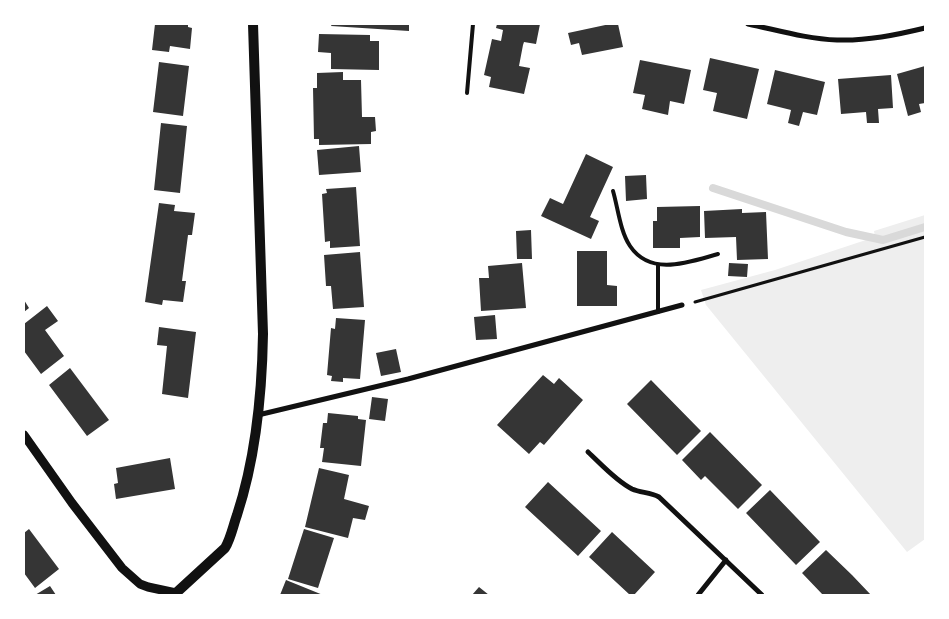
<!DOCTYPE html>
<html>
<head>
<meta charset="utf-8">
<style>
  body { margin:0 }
  #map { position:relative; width:949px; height:619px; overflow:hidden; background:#fff; font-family:Quicksand,sans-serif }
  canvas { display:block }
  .frame { position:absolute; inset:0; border:25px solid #fff; pointer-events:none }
</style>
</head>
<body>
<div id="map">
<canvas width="949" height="619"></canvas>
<div class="frame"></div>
</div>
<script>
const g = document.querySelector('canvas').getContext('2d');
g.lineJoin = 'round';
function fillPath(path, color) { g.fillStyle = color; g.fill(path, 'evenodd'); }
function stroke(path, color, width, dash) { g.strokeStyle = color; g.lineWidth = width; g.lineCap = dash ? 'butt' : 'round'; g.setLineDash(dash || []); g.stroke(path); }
fillPath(new Path2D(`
  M925,215v324l-18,13 -201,-247 -5,-15 74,-20 100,-33 -1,-6z`), '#eee');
stroke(new Path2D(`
  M713,188l133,44 37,8 42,-13`), '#d9d9d9', 8);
fillPath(new Path2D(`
  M155,24h33v3l4,1 -2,21 -20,-3 -1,6 -17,-2z
  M332,24h77v7l-78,-5z
  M497,24h43l-4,20 -12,-2 -1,3 -4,21 11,2 -6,26 -35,-7 2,-10 -7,-2 8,-36 9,2 2,-11 -7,-2z
  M610,24h8l5,23 -41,8 -3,-12 -8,2 -3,-12z
  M319,34l51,1v6h9v29l-48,-1v-16l-13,-1z
  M710,58l49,11 -12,50 -34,-8 4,-18 -14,-3z
  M640,60l51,10 -7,34 -14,-3 -2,14 -26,-6 3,-14 -12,-2z
  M159,62l30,4 -6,50 -30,-4z
  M925,66v37l-6,1 2,8 -13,4 -11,-42z
  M775,70l50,12 -8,33 -14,-3 -4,14 -11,-3 3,-13 -24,-6z
  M343,72v8h18l1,37h13l1,14 -5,1v12l-52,1v-6h-5l-1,-51h4v-15z
  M891,75l2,33 -15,1 1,14h-12l-1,-11 -25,2 -3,-35z
  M161,123l26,3 -7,67 -26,-3z
  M359,146l2,26 -42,3 -2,-25z
  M586,154l27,13 -23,50 9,4 -8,18 -50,-23 9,-18 13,6z
  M646,175l1,24 -21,2 -1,-25z
  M356,187l4,59 -30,2v-7l-5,1 -3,-48 5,-1 -1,-4z
  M159,203l16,2 -1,6 21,2 -3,22h-4l-6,46h4l-3,21 -20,-2 -1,5 -17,-3z
  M700,206v31l-20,1v10h-27v-27h4v-14z
  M742,209v4l24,-1 2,47 -31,1 -1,-23 -31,1 -1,-27z
  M531,230l1,29h-15l-1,-28z
  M577,251h30v34l10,1v20h-40z
  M360,252l4,55 -31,2 -2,-23h-5l-2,-31z
  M522,263l4,45 -45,3 -2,-33h10l-1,-12z
  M729,263l19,1 -1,13 -19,-1z
  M24,300l5,8 -5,4z
  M47,306l11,15 -13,9 19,26 -23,18 -17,-23v-27z
  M495,315l2,24 -21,1 -2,-23z
  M336,318l29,2 -5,59 -17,-1v4l-12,-1 1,-5 -5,-1 4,-47 4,1z
  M159,327l37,5 -8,66 -26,-4 5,-48 -10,-1z
  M396,349l5,23 -20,4 -5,-23z
  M70,368l39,52 -22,16 -38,-51z
  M543,375l11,9 5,-6 24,22 -39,45 -4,-3 -11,12 -32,-29z
  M651,380l50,51 -24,24 -50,-51z
  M372,397l16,2 -3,22 -16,-2z
  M328,413l30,3v3l8,1 -5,46 -39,-4 2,-14h-4l3,-25h4z
  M710,432l52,53 -24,24 -33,-33 -4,4 -19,-20z
  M170,458l5,31 -59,10 -2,-15 4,-1 -2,-15z
  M319,468l30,7 -5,24 25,7 -4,14 -12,-2 -5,20 -43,-11z
  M548,482l53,49 -23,25 -53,-49z
  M770,490l50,52 -24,23 -50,-52z
  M29,529l30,40 -24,19 -11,-15v-40z
  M304,529l30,9 -16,50 -30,-9z
  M612,532l43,40 -21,23h-4l-41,-38z
  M826,550l26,25 19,20h-48l-21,-22z
  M286,580l37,15h-43z
  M50,586l6,9h-21z
  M479,587l10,8h-17z`), '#353535');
stroke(new Path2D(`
  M695,302l230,-65`), '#111', 3);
stroke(new Path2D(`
  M467,93l6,-69
  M613,191c5,17 7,40 17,55 21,31 59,16 88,8
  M658,312v-47`), '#111', 4);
stroke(new Path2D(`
  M748,24c29,6 59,15 89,16 30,1 59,-5 88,-12
  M258,415l150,-36 274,-74
  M588,452c13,12 28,29 44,37 9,4 18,3 27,8l103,98
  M698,595l28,-35`), '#111', 5);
stroke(new Path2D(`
  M24,435l48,68 50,65 18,16 8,3 28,6`), '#111', 9);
stroke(new Path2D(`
  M176,595v-2l49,-45c6,-10 8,-22 12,-33 19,-58 25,-120 26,-181l-10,-310`), '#111', 10);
</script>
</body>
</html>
